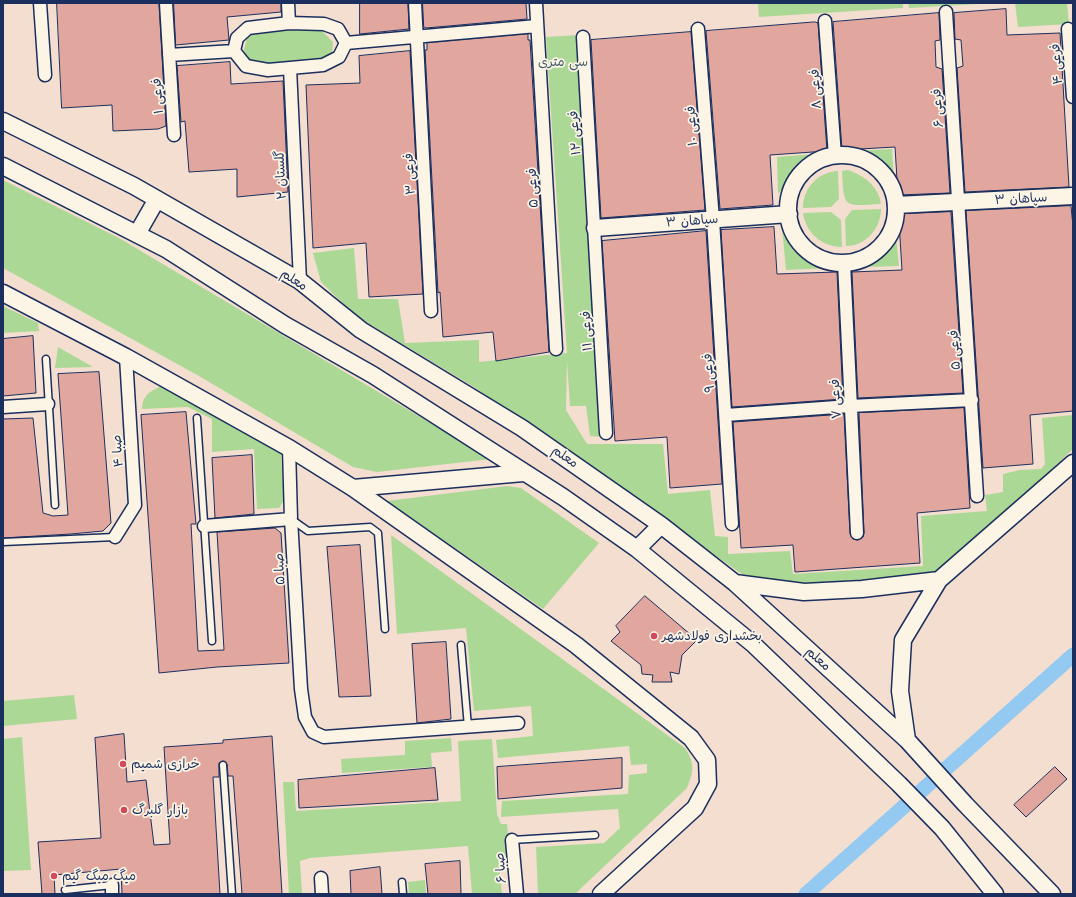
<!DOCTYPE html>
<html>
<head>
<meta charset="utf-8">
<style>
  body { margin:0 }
  #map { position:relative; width:1076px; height:897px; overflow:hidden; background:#f4ded0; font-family:"Comic Neue",sans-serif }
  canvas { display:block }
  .frame { position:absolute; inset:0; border:4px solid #1b2f5e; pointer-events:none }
</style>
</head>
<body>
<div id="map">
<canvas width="1076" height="897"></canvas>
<div class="frame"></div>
</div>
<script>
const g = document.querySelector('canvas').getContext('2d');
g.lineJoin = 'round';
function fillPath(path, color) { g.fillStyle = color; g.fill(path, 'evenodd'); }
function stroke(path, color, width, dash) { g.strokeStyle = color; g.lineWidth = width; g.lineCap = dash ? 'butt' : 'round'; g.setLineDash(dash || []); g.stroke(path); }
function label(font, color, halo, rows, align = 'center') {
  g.font = font + ' "Comic Neue","Playpen Sans Arabic",sans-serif'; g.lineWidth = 3.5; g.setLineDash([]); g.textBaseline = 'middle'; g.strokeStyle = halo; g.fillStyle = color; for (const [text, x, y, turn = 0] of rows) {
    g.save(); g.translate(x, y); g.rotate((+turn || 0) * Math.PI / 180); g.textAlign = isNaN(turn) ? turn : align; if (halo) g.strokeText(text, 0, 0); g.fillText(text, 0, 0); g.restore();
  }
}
fillPath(new Path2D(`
  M758,3h145v5l-144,9z
  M908,3h88l-87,5z
  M1015,3h52l2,21 -51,3z
  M282,30l40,1 11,11 -1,12 -10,8 -56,4 -13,-3 -7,-6 -2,-7 3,-12 7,-6z
  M578,35l23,402 -11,-1 -4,-30h-16l-3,-45 -1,49 21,34h76l5,50 42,-4 5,46 13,1v17l62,-3 3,23 130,-8 -2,-50 66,-5 -2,-16 18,-3v-18l17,-4 21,-1 4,-5 -3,-46 31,-3v34l-135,127 -141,9 -51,-8 -272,-190 -118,-71 -35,-34 -8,-29 41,-5 4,51h40l7,44 74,-3v22l88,-9 -21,-316z
  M892,149l2,33 -20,-21 -19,-10z
  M815,154l-18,16 -19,24 -1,-37z
  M848,170c15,5 31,16 33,34 -38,2 -37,5 -39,-33z
  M838,171l1,28 -8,8 -28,1c0,-20 15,-36 35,-37z
  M3,180l116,58 372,221 -114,13 -24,-5 -154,-91 -196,-108z
  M881,209c0,19 -15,37 -35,37l-1,-27 7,-9z
  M831,212l10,8 1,27c-20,0 -36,-14 -39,-34z
  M782,227c13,18 27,30 47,41l-43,2z
  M896,237l3,29 -33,1 15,-13z
  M3,306l35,17 1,8 -36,2z
  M58,347l35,20 -38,1z
  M161,386l15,1 101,61 4,6 3,46 -5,8 -22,1 -3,-60 -42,3v-33l-24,-12 -46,2c1,-14 7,-17 19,-23z
  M507,486l14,2 78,55 -56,66 -156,-108z
  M391,535l294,213c10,16 9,22 2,40l-112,106h-37l-2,-47 68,-4 16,-15 -2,-19 -117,8 1,-16 126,-7 1,-19 18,-2v-9l-16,1 -2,-19 -131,12 -2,-18 37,-4 -2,-30 -57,5 -8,-83 -69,6z
  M74,695l3,24 -74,7v-25z
  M22,737l9,133 -28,1v-132z
  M451,738l1,13 -21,2 1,14 -90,6 -1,-14 64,-4v-14z
  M492,739l5,75 4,10h6l3,31 -12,1 4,38h-30l-4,-48 -158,12 -10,3 2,33h-13l-6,-112h11l2,29 165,-10 -3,-60z
  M425,880l1,14h-17l-1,-12z`), '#acd896');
stroke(new Path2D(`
  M806,894l267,-239`), '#94caf2', 15);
const building = new Path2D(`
  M57,3h102l7,123 -8,3 -45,2 -1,-26 -50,3z
  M174,3h107v9l-54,5 2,23 -53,5z
  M360,3h48l1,26 -49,5z
  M423,3h103l1,16 -101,9 -2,-1z
  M1006,9l1,26 53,-2 9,154 -104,5 -8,-124 6,-2 -2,-26 -6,-1 -1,-26z
  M939,13l1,27 -5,1 1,26 6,2 8,124 -52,2 -3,-48 -53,3 -9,-128z
  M815,22l3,1 9,128 -57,4 3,50 -53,4 -14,-178z
  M691,32l14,178 -104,8 -10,-178z
  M528,34v6h2l19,312 -53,9 -3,-29 -50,5 -3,-45 -2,1 -13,-243h2v-7z
  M410,51l13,243 -54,3 -3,-54 -53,5 -7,-163 54,-2 -1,-27z
  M230,62l1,22 52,-3 5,111 -51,5v-28l-48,3 -4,-51 -4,1 -4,-56z
  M1071,206l2,20v185l-43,4 3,49 -50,4 -17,-257z
  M951,212l12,181 -105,5 -6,-126 50,-2 -3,-48 4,-8z
  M774,227l3,47 60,-2 6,127 -111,8 -11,-177z
  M706,231l16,253 -52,4 -3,-51 -52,4 -13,-200z
  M33,336l3,57 -33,3v-57z
  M99,372l12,151 -8,8 -32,3 -68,4v-119l30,-1 10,95 10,3 15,-1 -10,-141z
  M964,408l6,100 -53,5 3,50 -125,9 -2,-27 -52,3 -8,-126 111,-8 6,119 3,6 5,1 5,-3 1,-4 -5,-120z
  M186,412l10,112h-5l7,127 26,-1 -7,-118 58,-4 6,5 8,130 -72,4 -58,6 -18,-258z
  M252,455l2,59 -39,4 -3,-60z
  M360,545l11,151 -32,1 -12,-150z
  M645,596l52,44 -15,15 -3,19 -9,-2 2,10h-20l1,-7 -11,-1 -1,-9 -30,-24 9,-9 -4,-6z
  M446,642l5,77 -34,4 -5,-79z
  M124,734l3,48 19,-2 8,65 16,-1 -6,-97 59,-4v-3l49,-4 10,158h-40l-9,-118h-5l-1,-12 -4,-3 -4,2v14h-6l7,117h-98l-1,-25 -67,6 1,19h-13l-4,-52 63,-4 -6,-100z
  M622,758v30l-124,11 -1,-32z
  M1055,767l12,12 -41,38 -12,-12z
  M435,768l3,32 -139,8 -1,-28z
  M460,861l1,33h-33l-3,-30z
  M380,867l2,27h-31l-1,-23z`);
fillPath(building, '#e1a79e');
stroke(building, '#1b2f5e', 1);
const lane = new Path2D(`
  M46,359l9,146
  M197,418l15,223
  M291,519l17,12 62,-4 8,6 7,96
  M3,542l112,-5
  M461,645l7,82
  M223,765l9,129
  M512,840l83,-5
  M402,882l1,12
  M65,890l47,-5`);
const street = new Path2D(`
  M40,3l5,72
  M166,3l8,132
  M288,3l1,20
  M415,3l16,308
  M536,3l20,346
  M946,12l31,484
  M825,21l10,135
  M289,23l35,1 14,5 8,14 -7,14 -16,8 -55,5 -22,-4 -12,-15 3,-13 11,-10z
  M698,29l15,191 19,304
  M1068,29l5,68
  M583,37l23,396
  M346,43l191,-17
  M169,55l65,-4
  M290,68l10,213
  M844,263l13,270
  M3,407l45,-3
  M726,415l124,-9 122,-6
  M289,448l2,71 10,170 4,28 8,15 11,5 194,-14
  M204,526l87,-7
  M115,537l20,-32 -9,-148
  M512,840l5,54
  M321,878l1,16
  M112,885v9`);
const secondary = new Path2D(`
  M3,121l131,65 166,95 61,49 161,98 139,97 74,58 172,157 58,64 87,90
  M788 209a54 54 0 1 1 108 0a54 54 0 1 1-108 0Z
  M3,166l163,83 119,76 88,50 190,122 74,52 116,95 146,140 43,44 53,66
  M896,205l177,-9
  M595,228l194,-14
  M137,234l20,-35
  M3,293l123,64 163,91 64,40 223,157 115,93 16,22 1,24 -13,24 -94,86
  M353,488l170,-15
  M637,549l24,-24
  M735,583l69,9 58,-3 77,-9
  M907,740l-7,-49 3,-51 36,-60 134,-117`);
stroke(lane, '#1b2f5e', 9);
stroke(street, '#1b2f5e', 15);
stroke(secondary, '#1b2f5e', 19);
stroke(lane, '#fcf5e5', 6);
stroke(street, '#fcf5e5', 12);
stroke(secondary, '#fcf5e5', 16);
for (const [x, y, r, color] of [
  [654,636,4,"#d1495b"],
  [123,764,4,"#d1495b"],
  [124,810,4,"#d1495b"],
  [54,876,4,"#d1495b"]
]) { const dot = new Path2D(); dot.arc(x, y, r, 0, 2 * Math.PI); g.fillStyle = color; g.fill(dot); stroke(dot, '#fcf5e5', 1.5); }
label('13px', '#3f596c', '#fcf5e5', [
  ["سی متری",563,62]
]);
label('13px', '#1b2f5e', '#fcf5e5', [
  ["فرعی ۴",1057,64,-94],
  ["فرعی ۸",816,89,-94],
  ["فرعی ۱",158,96,-94],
  ["فرعی ۶",938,108,-94],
  ["فرعی ۱۰",692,126,-94],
  ["فرعی ۱۲",575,133,-94],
  ["فرعی ۳",410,174,-93],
  ["گلستان ۲",281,175,-93],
  ["فرعی ۵",533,188,-93],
  ["سپاهان ۳",1021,199,-3],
  ["سپاهان ۳",692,221,-4],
  ["معلم",294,280,33],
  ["فرعی ۱۱",587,331,-93],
  ["فرعی ۵",955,350,-94],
  ["فرعی ۹",709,373,-94],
  ["فرعی ۷",836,399,-93],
  ["صبا ۴",118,451,-94],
  ["معلم",565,457,35],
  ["صبا ۵",280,569,-93],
  ["معلم",818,659,42],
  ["صبا ۶",501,868,-94]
]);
label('13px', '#1b2f5e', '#fcf5e5', [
  ["بخشداری فولادشهر",662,636],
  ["خرازی شمیم",131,764],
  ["بازار گلبرگ",132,810],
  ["میگ میگ گیم",62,876]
], 'left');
</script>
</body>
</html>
